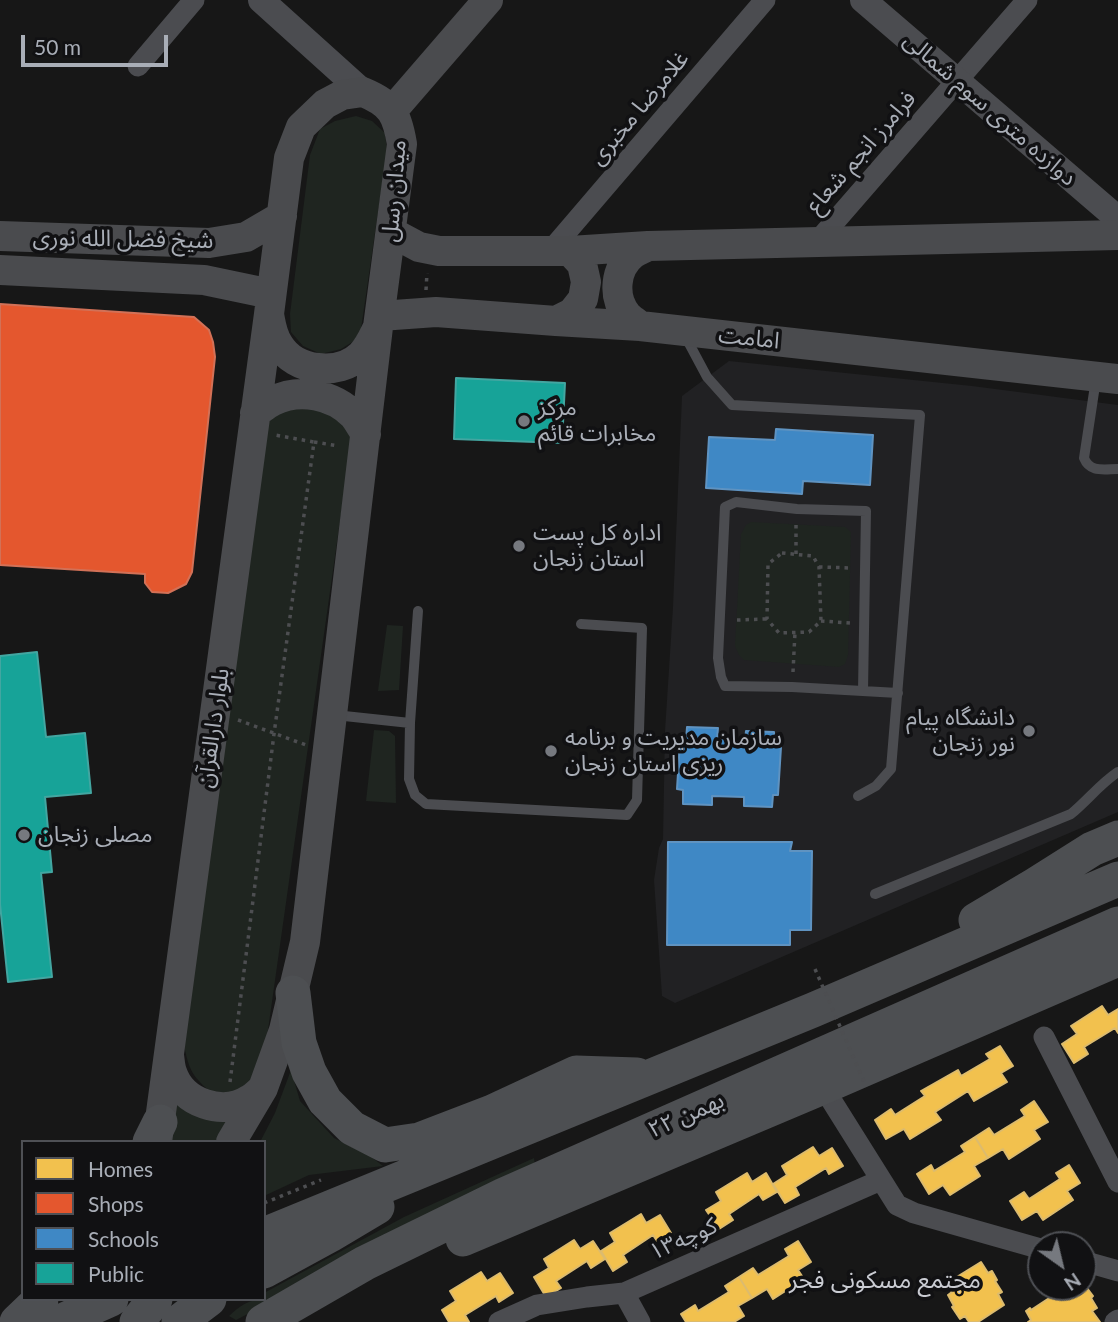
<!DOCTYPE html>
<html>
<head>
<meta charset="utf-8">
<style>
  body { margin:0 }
  #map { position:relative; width:1118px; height:1322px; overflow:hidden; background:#171717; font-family:Lato,sans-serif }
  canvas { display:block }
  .legend { position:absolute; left:21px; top:1140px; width:245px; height:161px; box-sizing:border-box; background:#111113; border:2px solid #4e5055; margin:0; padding:9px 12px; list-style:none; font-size:21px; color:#a9aeb7 }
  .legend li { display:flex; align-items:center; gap:14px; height:35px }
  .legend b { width:35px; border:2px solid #4e5055 }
  .north { position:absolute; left:1027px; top:1231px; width:70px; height:70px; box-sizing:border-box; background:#111113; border:2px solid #4e5055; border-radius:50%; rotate:146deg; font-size:19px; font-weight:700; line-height:28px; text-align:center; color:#a9aeb7 }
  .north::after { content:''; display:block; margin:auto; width:24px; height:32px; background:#76797f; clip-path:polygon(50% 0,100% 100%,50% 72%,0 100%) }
  .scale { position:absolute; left:21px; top:35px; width:147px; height:32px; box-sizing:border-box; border:4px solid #a9aeb7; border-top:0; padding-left:9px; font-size:21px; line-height:24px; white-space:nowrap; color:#a9aeb7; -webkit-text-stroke:5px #111113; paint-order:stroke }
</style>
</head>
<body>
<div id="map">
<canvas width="1118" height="1322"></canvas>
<ul class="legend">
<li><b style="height:19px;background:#f2c14e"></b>Homes</li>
<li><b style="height:19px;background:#e4572e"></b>Shops</li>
<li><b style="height:19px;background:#3f88c5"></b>Schools</li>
<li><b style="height:19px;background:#17a398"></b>Public</li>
</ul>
<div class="north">N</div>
<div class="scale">50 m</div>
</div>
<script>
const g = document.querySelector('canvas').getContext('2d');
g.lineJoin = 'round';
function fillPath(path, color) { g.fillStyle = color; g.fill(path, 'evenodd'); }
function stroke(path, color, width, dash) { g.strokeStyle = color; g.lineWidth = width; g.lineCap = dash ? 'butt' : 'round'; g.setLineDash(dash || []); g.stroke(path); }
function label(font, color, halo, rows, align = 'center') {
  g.font = font + ' Lato,"Noto Sans Arabic",sans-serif'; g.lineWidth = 7; g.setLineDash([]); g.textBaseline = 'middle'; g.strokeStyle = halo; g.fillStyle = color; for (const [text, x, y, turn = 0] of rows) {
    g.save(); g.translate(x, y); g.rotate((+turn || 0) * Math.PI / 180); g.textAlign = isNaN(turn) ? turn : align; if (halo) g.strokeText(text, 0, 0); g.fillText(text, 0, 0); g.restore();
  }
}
fillPath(new Path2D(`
  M729,361l243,25 146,19v407l-443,191 -13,-7 -8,-116 5,-32 4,-9 2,-108 8,-124 9,-211z`), '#212123');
fillPath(new Path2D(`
  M356,116l16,5 13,12 2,17 -26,179 -7,12 -13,8 -20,5 -18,-8 -12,-14 -1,-18 20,-159 10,-26 15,-8z
  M284,406l36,1 26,15 6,14 -87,615 -11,28 -18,14 -23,1c-20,-17 -24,-23 -29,-49l82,-627z
  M751,522l94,5 6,5 -3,123 -3,9 -6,3 -95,-7 -5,-5 -4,-9 6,-112 5,-9z
  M387,625l16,1 -4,64 -21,1z
  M374,730l15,1 6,5 1,67 -30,-2z
  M291,1070l9,31 34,37 36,18 13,10 -74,9 -45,21v-54h-4l15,-29z
  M177,1090l57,24 -19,28h-44z
  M534,1158l1,8 -299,154 -7,-4c10,-10 21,-17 35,-17v-6l140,-76z`), '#1f2520');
const homes = new Path2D(`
  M1102,1006l6,9 10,-6v24l-3,-5 -31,19 4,7 -14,9 -12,-19 15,-10 -6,-8z
  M1000,1046l13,20 -12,7 6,9 -33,19 -6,-10 -33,21 6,8 -31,19 -6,-10 -18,10 -11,-19 16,-11 4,6 30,-19 -4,-5 37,-21 3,6 29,-17 -4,-5z
  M1034,1101l14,21 -14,8 6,9 -31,20 -6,-10 -15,9 -13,-21 14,-9 5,7 31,-19 -4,-6z
  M975,1137l13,21 -14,8 6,10 -30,19 -7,-10 -14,9 -12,-20 14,-9 3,6 31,-19 -4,-6z
  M813,1147l6,9 13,-8 11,18 -14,8 -3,-6 -31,19 4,8 -14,8 -12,-19 14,-9 -5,-9z
  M1069,1165l11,18 -13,8 6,9 -30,20 -6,-9 -15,9 -12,-19 14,-9 5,7 31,-20 -4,-6z
  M747,1173l5,9 14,-9 11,19 -14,8 -4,-6 -30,20 4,6 -14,9 -13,-19 15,-9 -5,-9z
  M641,1214l5,9 14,-8 11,18 -14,8 -4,-6 -30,20 4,7 -14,9 -12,-20 14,-9 -5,-9z
  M574,1240l6,9 13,-8 12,18 -14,9 -4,-7 -31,20 5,7 -15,9 -12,-20 15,-9 -5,-9z
  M798,1241l13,21 -13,8 6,9 -31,20 -6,-10 -15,9 -13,-21 14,-9 5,7 31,-19 -4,-7z
  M981,1262l7,11 4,-2 5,9 -2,1 7,11 -4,2 6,11 -26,17h-9l-4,-6 -5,3 -8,-12 2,-1 -6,-11 4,-3 -5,-9z
  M481,1272l6,9 13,-8 13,20 -14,9 -3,-6 -31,19 4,7h-20l-7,-12 14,-9 -6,-10z
  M739,1277l13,21 -14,8 6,10 -10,6h-48l-5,-8 14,-9 3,6 31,-19 -4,-6z
  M1066,1287h15l2,4 4,-3 6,8 -2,2 6,10 -5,3 8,11h-72l3,-2 -5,-9 4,-3 1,2z`);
fillPath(homes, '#f2c14e');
stroke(homes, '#dcbb6e', 2);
const shops = new Path2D(`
  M0,304l194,13 15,13 4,12 2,15 -23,215 -6,12 -18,9 -16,-1 -7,-9v-9l-145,-9z`);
fillPath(shops, '#e4572e');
stroke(shops, '#d27157', 2);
const schools = new Path2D(`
  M776,429l97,6 -3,50 -67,-4 -1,13 -96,-6 3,-51 66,3z
  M687,727l31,1 -1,11 28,1 1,-9 28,1v15h7l-3,48h-5l-1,12 -28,-1v-9l-32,-1v9l-29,-1v-14l-6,-1 3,-48h6z
  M668,842h124l-2,9h22l-1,79h-21v15h-123z`);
fillPath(schools, '#3f88c5');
stroke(schools, '#5f93c1', 2);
const public = new Path2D(`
  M456,378l109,5 -3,60 -108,-4z
  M37,652l9,85 39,-4 6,60 -46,4 7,75 -11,1 11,104 -44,5 -8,-78v-248z`);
fillPath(public, '#17a398');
stroke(public, '#43a6a1', 2);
stroke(new Path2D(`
  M426,290l1,-17
  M314,442l25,4
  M782,553l31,3 6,11 2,54 -12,11 -30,1 -12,-14 1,-55z
  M796,554v-33
  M819,567l33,1
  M737,620l29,-1
  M821,621l29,2
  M793,672l2,-40
  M238,720l68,25
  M230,1082l44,-348 40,-292 -39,-7
  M264,1203l57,-23`), '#4d4e51', 3.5, [3.5, 5]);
stroke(new Path2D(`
  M684,334l23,43 25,28 188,10 -29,354 -15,17 -18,10
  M1096,379l-12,79c6,15 20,11 34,11
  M418,611l-8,112 -1,56 6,16 11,9 201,11 10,-15 5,-172 -61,-4
  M863,691l3,-180 -69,-2 -61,-7 -11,5 -7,151 3,19 4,9 67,1 106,6
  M335,715l75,8
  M875,894l196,-80c17,-14 29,-30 47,-42`), '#4b4c50', 10);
stroke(new Path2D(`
  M138,66l56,-66
  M817,242l210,-242
  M552,249l213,-249
  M1044,1037l74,145
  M823,1087l74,118 17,8 127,36
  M1083,1261l35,10
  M624,1293l16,29
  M499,1322l38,-17 50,-8 37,-4 257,-113
  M1115,1322l3,-2`), '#4b4c50', 21);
stroke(new Path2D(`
  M261,0l102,92
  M863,0l255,219`), '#4b4c50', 26);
stroke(new Path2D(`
  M363,92c29,12 34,22 39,52l-24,183c-5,10 -9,20 -17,28 -23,22 -66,16 -82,-10 -7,-10 -8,-20 -10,-31l20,-156 12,-31 24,-23 17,-9z
  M392,111l96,-111
  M391,232l28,15 20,4h131l78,-5 470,-11
  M0,236l209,7 37,-6 36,-21
  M0,270l204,10 67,14
  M380,316l56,-4 120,9 84,5 478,53
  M556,321l16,-8 11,-14 3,-17 -4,-18 -12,-13
  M640,326c-4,-4 -10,-7 -13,-11 -15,-18 -12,-47 6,-61 4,-3 10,-5 15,-8
  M255,413c6,-4 12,-9 18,-12 26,-13 61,-7 81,15 4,5 8,13 12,18
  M169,1056c1,5 1,11 3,16 10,31 51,45 78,27 5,-3 9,-7 13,-11
  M157,1142l112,-828
  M231,1142l32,-54 21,-58 21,-88 73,-615`), '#4a4b4e', 30);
stroke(new Path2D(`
  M976,920l59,-35 57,-36 26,-11
  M293,993l6,50 10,29 16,29 27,27 33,17 34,-5 73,-28 84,-39 61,2
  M150,1142l10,-20
  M264,1235l549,-225 305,-131
  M463,1239l360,-152 295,-128
  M264,1271l66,-36 47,-28
  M17,1322l24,-23
  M60,1322l51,-23
  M137,1322l18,-23
  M179,1322l30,-23
  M263,1322l102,-59 139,-68 614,-271`), '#4d4f52', 35);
stroke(new Path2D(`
  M815,969l50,115`), '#4d4e51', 3.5, [3.5, 5]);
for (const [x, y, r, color] of [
  [524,421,7,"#76797f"],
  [519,546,7,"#76797f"],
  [1029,731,7,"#76797f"],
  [551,751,7,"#76797f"],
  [24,835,7,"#76797f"]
]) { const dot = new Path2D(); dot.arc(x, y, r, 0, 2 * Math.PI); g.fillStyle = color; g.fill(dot); stroke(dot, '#111113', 2.5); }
label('23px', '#a9aeb7', '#111113', [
  ["غلامرضا مخبری",639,108,-50],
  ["دوازده متری سوم شمالی",990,109,41],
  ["فرامرز انجم شعاع",861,152,-49],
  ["میدان رسل",394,191,-85],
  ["شیخ فضل الله نوری",123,239,1],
  ["امامت",749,338,6],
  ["بلوار دارالقرآن",213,728,-82],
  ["۲۲ بهمن",686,1115,-24],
  ["کوچه۱۳",683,1239,-24]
]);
label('23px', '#a9aeb7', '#111113', [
  ["مرکز",538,408],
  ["مخابرات قائم",538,434],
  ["اداره کل پست",533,533],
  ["استان زنجان",533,559],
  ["دانشگاه پیام",1015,718,"right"],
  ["نور زنجان",1015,744,"right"],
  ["سازمان مدیریت و برنامه",565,738],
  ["ریزی استان زنجان",565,764],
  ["مصلی زنجان",38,835]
], 'left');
label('24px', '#caccd3', '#111113', [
  ["مجتمع مسکونی فجر",885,1280]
]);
</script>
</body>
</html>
